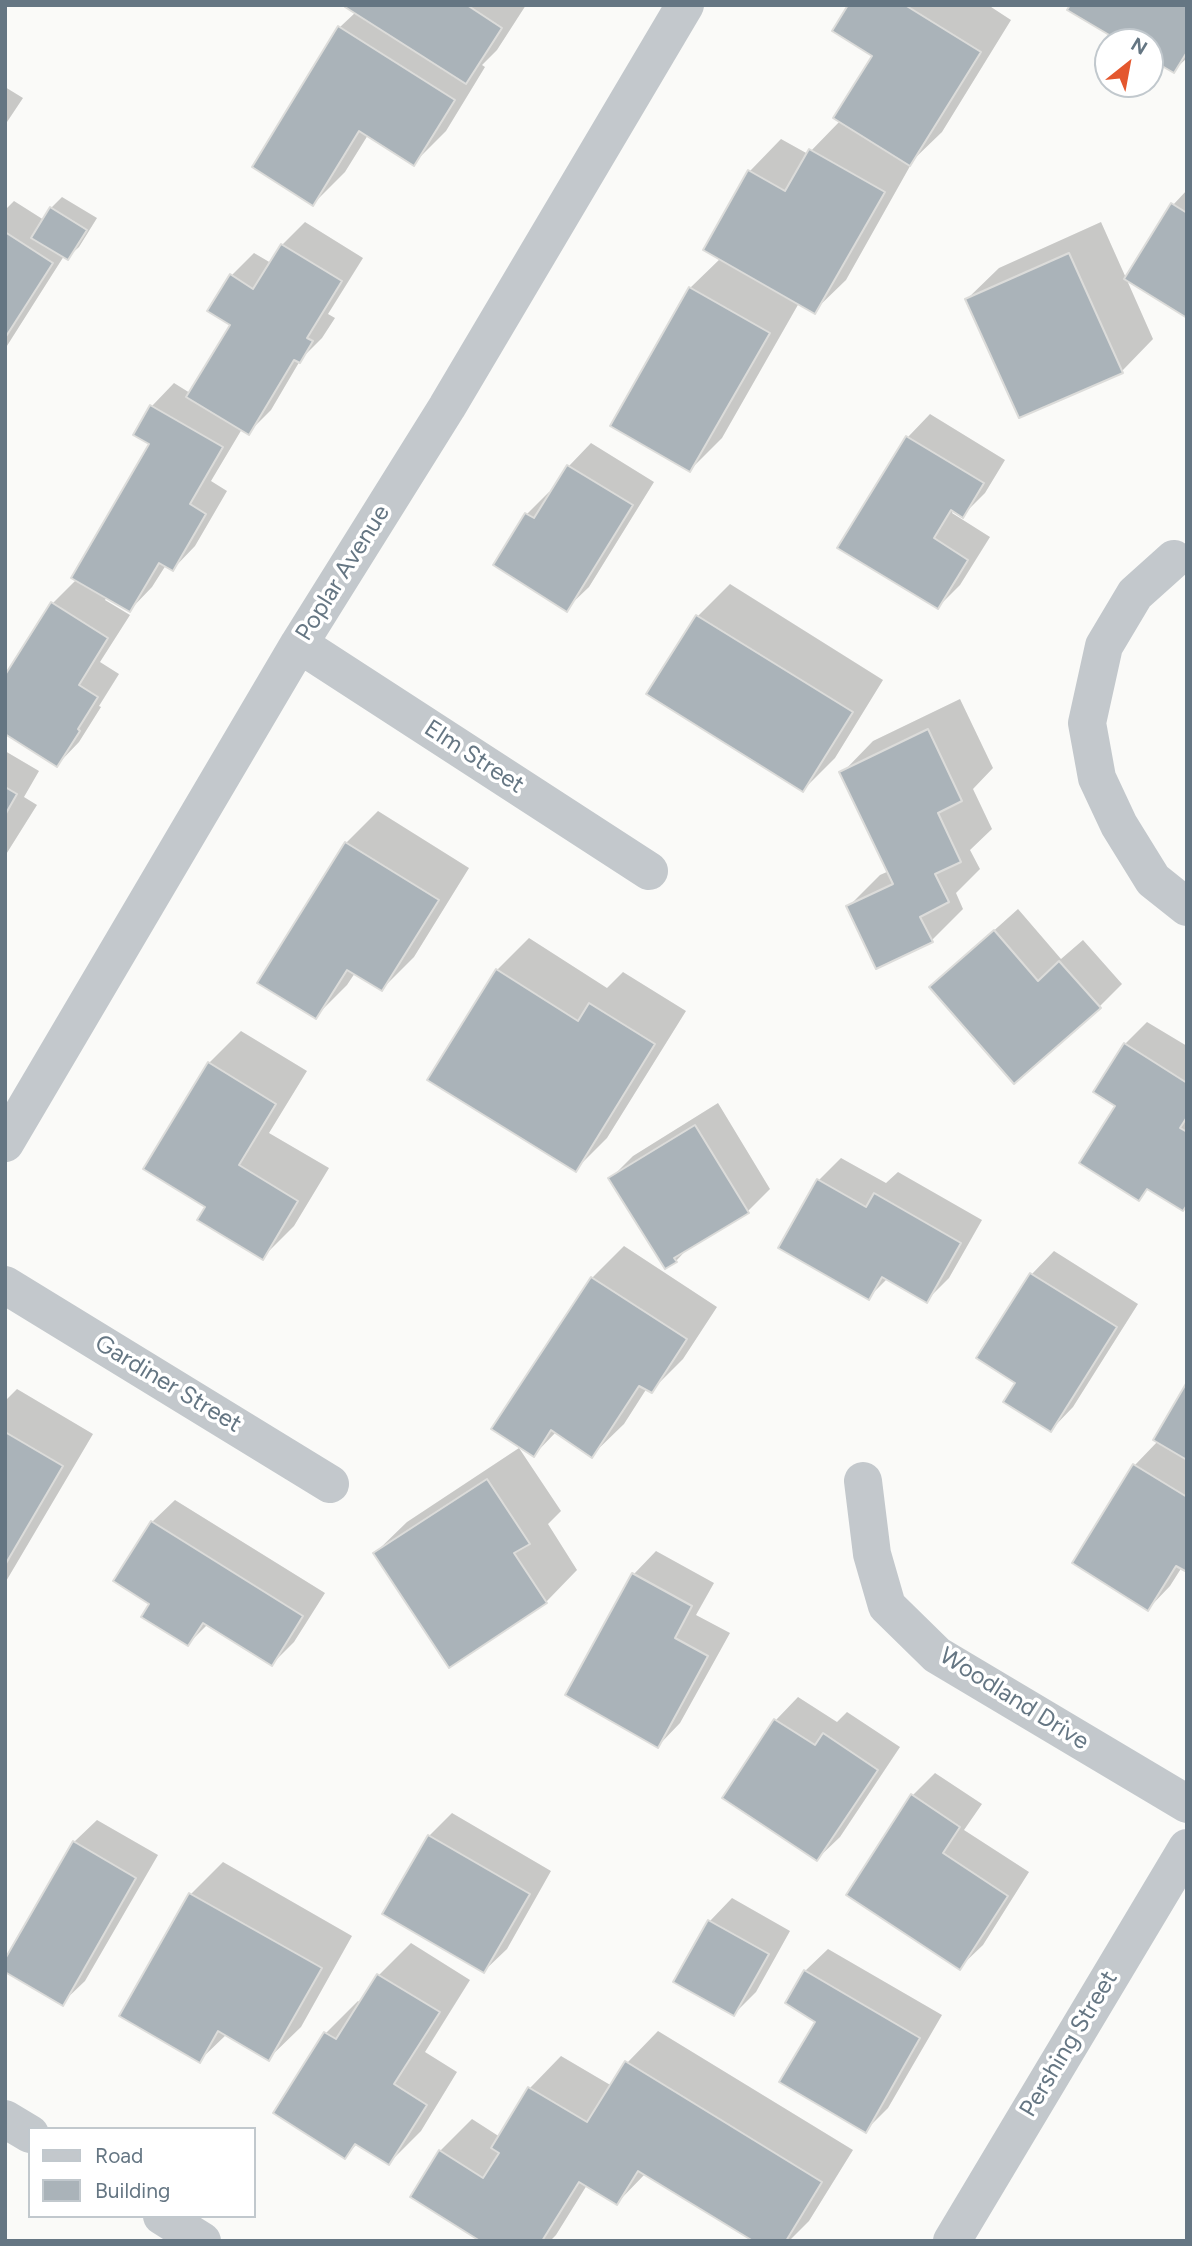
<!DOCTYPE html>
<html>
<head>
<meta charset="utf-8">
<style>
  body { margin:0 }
  #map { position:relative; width:1192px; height:2246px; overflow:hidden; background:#fafaf8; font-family:Figtree,sans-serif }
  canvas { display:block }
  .frame { position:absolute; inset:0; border:7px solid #657683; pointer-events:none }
  .legend { position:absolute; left:28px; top:2127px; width:228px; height:91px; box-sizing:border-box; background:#fff; border:2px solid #c1c8cd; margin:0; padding:9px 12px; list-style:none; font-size:21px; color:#657683 }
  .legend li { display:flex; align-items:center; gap:14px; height:35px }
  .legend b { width:35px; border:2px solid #c1c8cd }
  .north { position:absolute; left:1094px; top:28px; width:70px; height:70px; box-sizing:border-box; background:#fff; border:2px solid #c1c8cd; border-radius:50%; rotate:31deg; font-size:19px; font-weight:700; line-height:28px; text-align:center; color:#657683 }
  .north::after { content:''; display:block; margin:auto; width:24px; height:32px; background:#e4572e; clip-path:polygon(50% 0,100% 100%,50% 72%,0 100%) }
</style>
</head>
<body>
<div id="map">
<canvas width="1192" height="2246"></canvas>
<div class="frame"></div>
<ul class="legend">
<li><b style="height:9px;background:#c3c8cc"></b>Road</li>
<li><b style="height:19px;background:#aab3b9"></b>Building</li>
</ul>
<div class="north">N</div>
</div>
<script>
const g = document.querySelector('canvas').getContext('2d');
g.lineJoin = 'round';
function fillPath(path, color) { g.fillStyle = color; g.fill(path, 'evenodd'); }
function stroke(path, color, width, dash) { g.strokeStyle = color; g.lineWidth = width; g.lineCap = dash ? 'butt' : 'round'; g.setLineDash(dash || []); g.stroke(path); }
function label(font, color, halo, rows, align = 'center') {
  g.font = font + ' Figtree,sans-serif'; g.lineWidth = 7; g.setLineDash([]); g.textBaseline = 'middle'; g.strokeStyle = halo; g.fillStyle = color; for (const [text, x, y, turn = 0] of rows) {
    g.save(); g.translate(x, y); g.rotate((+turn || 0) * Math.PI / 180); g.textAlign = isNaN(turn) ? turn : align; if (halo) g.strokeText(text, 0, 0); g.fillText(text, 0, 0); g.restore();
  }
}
fillPath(new Path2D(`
  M349,5h177l-29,45 -15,15 3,2 -39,64 -32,32 -46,-28 -23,37 -32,32 27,-177 16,-15z
  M850,5h138l23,15 -69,112 -28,27 -68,121 -32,31 -15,-8 -77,135 -32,32v-182l31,-30 29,-87 31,-32 27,15 33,-34 33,-65z
  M1187,5v53l-14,13 -23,-14v-15h-26z
  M5,87l18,11 -18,27z
  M1187,190v126l-61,-38 27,61 -31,32 -155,-72 32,-31 102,-46 25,56 47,-73z
  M62,197l35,21 -18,29 -12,11 -3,-2 -59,93v-139l9,-9 30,19 7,-12z
  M305,222l58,36 -35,56 7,4 -13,20 -21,21 -30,51 -23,23 -6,-4 -31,52 16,10 -32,55 -22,23 -7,-4 -14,22 -22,23 -23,-13 -2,3 25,15 -30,47 19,12 -20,32 2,1 -22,35 -22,23 -52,-87 48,-75 24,-24 75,-135v-38l22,-23 16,10 43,-69 -2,-48 23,-23 17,10 11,-18z
  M930,414l75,46 -20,33 -22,22 -9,-5 -2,3 38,24 -30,48 -22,22 -99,-60 69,-110z
  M591,443l63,39 -65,105 -23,22 -39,-95 22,-22 3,1 17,-27z
  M730,584l153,96 -48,78 -32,32 -154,-96 49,-78z
  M960,699l33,69 -20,21 19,40 -22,21 10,19 -24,24 7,16 -31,31 -84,-33 32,-32 9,-4 -47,-98 31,-32z
  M5,751l34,20 -15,26 13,8 -32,51z
  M378,811l91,57 -55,89 -32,32 -27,-16 -8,12 -32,32 31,-174z
  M1018,909l43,50 22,-19 39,44 -23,23 -168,-20z
  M529,938l78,50 16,-16 63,39 -79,127 -32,32 -78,-200z
  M1147,1022l40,24v159l-38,-17 -10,11 -14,-155z
  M241,1031l66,40 -38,62 60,35 -35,58 -31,31 -55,-50 -62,-39 63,-105z
  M718,1103l52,86 -22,22 -58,35 -14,15 -66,-82 23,-23z
  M841,1158l45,25 12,-11 84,48 -33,58 -23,23 -38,-23 -20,20 -49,-118z
  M624,1246l93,61 -34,52 -32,32 -4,-3 -23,36 -32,31 -36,-23 -22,23 58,-177z
  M1054,1251l84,53 -65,103 -22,23 -34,-48 -38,-24 53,-84z
  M1187,1385v185l-5,-3 -12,19 -22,23 -74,-47 61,-97 23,-24z
  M17,1389l76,45 -88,149v-182z
  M519,1448l42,63 -13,13 29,46 -31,32 -171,-49 32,-31z
  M175,1500l150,93 -31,49 -22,22 -64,-40 -20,20 -36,-41v-81z
  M656,1551l58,32 -18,32 34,18 -50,90 -22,23 -24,-172z
  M798,1697l39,25 10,-10 53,35 -60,90 -23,22 -92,-62 51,-77z
  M935,1773l47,31 -18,26 65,42 -46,73 -23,22 -47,-172z
  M452,1813l99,58 -44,78 -23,22 -55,-135z
  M97,1820l61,35 -73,126 -23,22 12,-161z
  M223,1862l129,74 -51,91 -32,31 -42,-24 -27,26 -9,-166z
  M732,1898l58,33 -34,61 -22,22 -59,-33 35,-60z
  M411,1943l59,37 -45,72 32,20 -36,59 -32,32 -32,-19 -12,12 -19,-123 32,-32 3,2 18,-28z
  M828,1949l114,66 -54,93 -22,22 -49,-109 -12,-50z
  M658,2031l195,119 -44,71 -20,20h-32l-111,-68 -29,30 -30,-18 -31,50 -6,6h-67l-43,-90 32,-32 28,18 30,-49 31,-32 51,30 15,-23z`), '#0003');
const building = new Path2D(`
  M347,5h120l35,23 -36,56 -121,-77z
  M848,5h57l76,47 -71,114 -77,-48 39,-62 -40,-25z
  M1070,5h117v47l-13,21 -24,-14v-17h-29l-54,-32z
  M338,26l117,74 -41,66 -55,-35 -46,75 -61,-39z
  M809,149l76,43 -70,122 -112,-64 45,-80 37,21z
  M1171,203l16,10v105l-63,-39z
  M50,207l37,23 -19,30 -37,-22z
  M5,232l48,31 -48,75z
  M281,244l61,37 -35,57 6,3 -13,22 -6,-3 -45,75 -63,-38 44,-72 -23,-14 23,-37 23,15z
  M1069,253l54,120 -104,45 -54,-119z
  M689,287l81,46 -80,139 -80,-46z
  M150,405l73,42 -33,57 16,10 -33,57 -14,-8 -29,49 -59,-34 78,-134 -16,-9z
  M906,436l78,47 -21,35 -12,-8 -17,28 34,22 -30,49 -101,-61z
  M567,465l66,40 -66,107 -74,-47 32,-52 9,5z
  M51,602l57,36 -29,47 19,12 -20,32 2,2 -23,36 -52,-33v-59z
  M696,615l157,97 -50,80 -157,-98z
  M928,729l34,72 -24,12 23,49 -26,12 14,28 -29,15 13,25 -57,27 -30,-63 47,-22 -54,-112z
  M5,787l12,7 -12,21z
  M345,842l94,58 -57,91 -35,-21 -31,49 -59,-36z
  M994,930l44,51 21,-20 42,47 -87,76 -85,-97z
  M496,969l82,52 11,-18 66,41 -79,128 -149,-92z
  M1124,1043l63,40v34l-7,11 7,4v73l-4,6 -36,-22 -8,12 -60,-38 36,-57 -22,-14z
  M208,1062l68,42 -37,61 59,36 -35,59 -66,-40 8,-13 -62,-38z
  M695,1125l54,88 -75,45 3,4 -12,7 -57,-91z
  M817,1179l49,28 8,-14 87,50 -34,60 -45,-26 -13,23 -91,-52z
  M1030,1273l87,54 -66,105 -48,-30 12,-19 -39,-25z
  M591,1277l96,62 -35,54 -13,-7 -47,72 -41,-28 -17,27 -43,-28z
  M1187,1382v78l-34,-20z
  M5,1432l58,34 -58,99z
  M1133,1464l54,33v75l-11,-6 -28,45 -76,-48z
  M487,1479l43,65 -16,9 33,50 -98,65 -76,-115z
  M151,1521l152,95 -31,50 -69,-43 -15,23 -47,-29 8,-13 -36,-23z
  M632,1573l60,33 -17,32 33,18 -50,92 -93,-53z
  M774,1719l41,26 8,-12 55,37 -61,91 -95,-63z
  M911,1794l49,33 -17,26 65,43 -48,74 -114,-75z
  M428,1835l102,59 -46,79 -102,-59z
  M73,1841l63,37 -73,128 -58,-34v-13z
  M189,1893l133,75 -53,93 -51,-30 -18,32 -81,-47z
  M708,1920l61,34 -35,62 -61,-34z
  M804,1970l116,68 -54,95 -87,-51 36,-60 -30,-19z
  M377,1974l63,38 -46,72 33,21 -38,60 -34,-21 -10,15 -72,-46 51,-81 12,7z
  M625,2061l197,121 -36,59h-33l-115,-70 -21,34 -38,-23 -37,59h-62l-70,-44 29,-47 44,28 16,-25 -8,-5 37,-61 59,35z`);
fillPath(building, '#aab3b9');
stroke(building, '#dcdcda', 2);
stroke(new Path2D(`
  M1174,559l-39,35 -31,52 -17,77 10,55 22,47 34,55 34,27
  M299,644l350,227
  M5,1143l294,-499 148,-237 238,-402
  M5,1285l325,199
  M863,1481l9,73 15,52 50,49 250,149
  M952,2241l235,-393`), '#c3c8cc', 38);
stroke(new Path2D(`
  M5,2119l25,15
  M162,2216l40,25`), '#c3c8cc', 38);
label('24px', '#657683', '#fff', [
  ["Poplar Avenue",343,573,-58],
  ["Elm Street",474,757,33],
  ["Gardiner Street",168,1384,31],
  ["Woodland Drive",1014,1699,32],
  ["Pershing Street",1069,2044,-59]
]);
</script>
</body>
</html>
